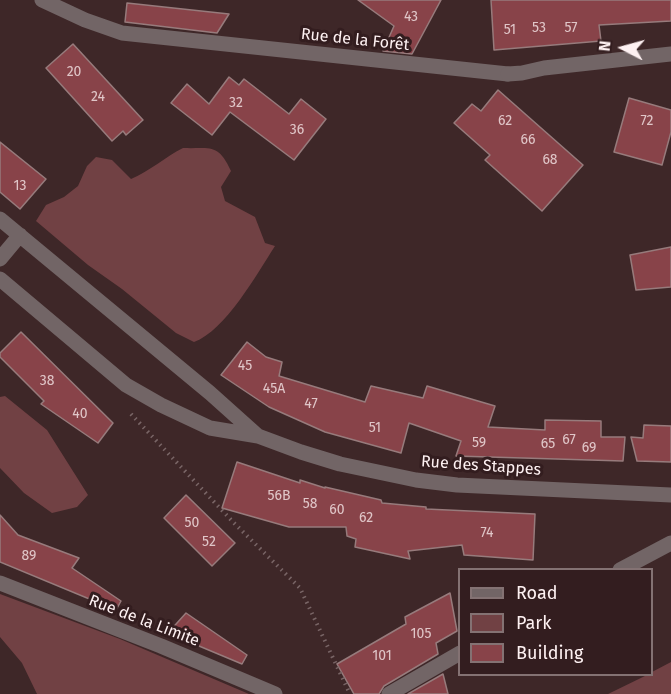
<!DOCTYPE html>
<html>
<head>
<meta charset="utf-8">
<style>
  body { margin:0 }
  #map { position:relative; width:671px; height:694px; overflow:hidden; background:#3e2728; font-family:"Fira Sans",sans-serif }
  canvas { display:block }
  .legend { position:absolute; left:458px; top:568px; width:195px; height:108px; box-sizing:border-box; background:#331d1f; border:2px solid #847273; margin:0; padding:8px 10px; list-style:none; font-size:18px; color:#fef1f2 }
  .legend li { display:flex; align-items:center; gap:12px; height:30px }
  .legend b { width:30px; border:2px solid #847273 }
  .north { position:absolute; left:593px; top:18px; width:60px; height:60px; -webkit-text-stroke:4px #331d1f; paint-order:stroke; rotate:276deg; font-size:16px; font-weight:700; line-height:24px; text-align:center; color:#fef1f2 }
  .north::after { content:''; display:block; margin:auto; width:21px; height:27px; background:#fef1f2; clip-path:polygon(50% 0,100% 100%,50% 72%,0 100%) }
</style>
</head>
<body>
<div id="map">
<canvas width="671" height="694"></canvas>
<ul class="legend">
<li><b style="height:8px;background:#726566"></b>Road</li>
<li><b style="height:16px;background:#714144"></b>Park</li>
<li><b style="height:16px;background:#884349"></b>Building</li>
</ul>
<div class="north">N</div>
</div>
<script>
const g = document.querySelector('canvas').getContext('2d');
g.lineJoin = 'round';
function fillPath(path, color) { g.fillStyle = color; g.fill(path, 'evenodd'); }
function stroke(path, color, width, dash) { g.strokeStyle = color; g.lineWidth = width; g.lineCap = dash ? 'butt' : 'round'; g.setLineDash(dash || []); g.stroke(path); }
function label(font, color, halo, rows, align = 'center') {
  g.font = font + ' "Fira Sans",sans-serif'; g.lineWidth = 6; g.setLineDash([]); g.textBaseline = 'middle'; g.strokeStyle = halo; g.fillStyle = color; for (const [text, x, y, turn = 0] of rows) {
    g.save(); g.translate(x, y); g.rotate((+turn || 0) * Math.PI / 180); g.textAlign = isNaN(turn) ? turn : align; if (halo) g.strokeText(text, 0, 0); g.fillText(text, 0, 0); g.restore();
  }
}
fillPath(new Path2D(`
  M183,148c28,1 35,-5 48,23l-10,16 4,14 30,16 10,26 10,3c-18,28 -50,85 -81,96l-18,-9 -54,-44 -34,-24 -52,-44 10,-16 18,-8 14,-11 9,-20 9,-9 16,3 19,19c19,-8 34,-22 52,-31z
  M5,396l42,34 41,65 -11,12 -25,6 -28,-20 -24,-25v-71z
  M0,594l120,45 129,55h-212l-15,-31 -22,-26z
  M671,662v32h-63l39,-19 5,-1v-2z`), '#714144');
const building = new Path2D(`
  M358,0h83l-29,54 -29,-3 11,-25z
  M491,0h180v21l-72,4 2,16 -107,9z
  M127,3l102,11 -12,19 -92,-11z
  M73,44l70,76 -17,15 -3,-4 -11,10 -66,-73z
  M229,77l10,8 5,-6 45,35 12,-15 25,20 -32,41 -64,-48 -18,23 -41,-32 16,-19 22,20z
  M498,90l85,75 -41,46 -57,-51 5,-5 -36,-32 18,-19 9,7z
  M629,98l42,12v22l-9,33 -48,-13z
  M0,142l46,37 -26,30 -20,-17z
  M671,247v40l-35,3 -6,-35z
  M21,332l92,91 -15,20 -57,-39 3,-3 -44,-44v-4z
  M247,342l19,15 16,5 -3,14 86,26 6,-16 52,12 4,-12 68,20 -7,21 57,3v-10l56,1v16h24l-2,24 -167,-5 5,-15 -52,-18 -8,30 -76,-21 -56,-25 -48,-32z
  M644,425l27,1v36l-34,-1 -6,-24 12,1z
  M237,462l63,21v-3l25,8v-1l56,13 1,3 44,4v2l109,5 -2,46 -69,-5 -2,-10 -54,6 2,8 -55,-12 1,-8 -9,-3 -1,-9h-57l-67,-19z
  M186,495l49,48 -23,23 -48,-48z
  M0,515l18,20 61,23 -7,10 49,33 -5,9 -116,-48z
  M450,593l7,38 -21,12 2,11 -54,32 -5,8h-25l-17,-30 69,-40 -1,-7z
  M186,613l61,42 -5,9 -74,-31z
  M443,674l5,20h-40z`);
fillPath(building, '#884349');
stroke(building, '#977b7c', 1.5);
stroke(new Path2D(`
  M131,414l103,109 66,65 50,106`), '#796566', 4, [1.5, 4.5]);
stroke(new Path2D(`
  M42,0l43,20 37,13 386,41
  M0,583l161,63 114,48`), '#726566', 15);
stroke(new Path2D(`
  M508,74l14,-1 22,-5 127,-14
  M0,219l210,174 48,43
  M0,259l20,-24
  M0,279l126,106 35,20 49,23 48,8 43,16 39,12 76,16 41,5 214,10
  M620,570l51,-27
  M389,694l71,-41`), '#726566', 15);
label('14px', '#e0c6c8', null, [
  ["43",411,17],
  ["53",539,28],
  ["57",571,28],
  ["51",510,30],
  ["20",74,72],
  ["24",98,97],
  ["32",236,103],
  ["62",505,121],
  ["72",647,121],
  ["36",297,130],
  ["66",528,140],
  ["68",550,160],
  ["13",20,186],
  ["45",245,366],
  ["38",47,381],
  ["45A",274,389],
  ["47",311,404],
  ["40",80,414],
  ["51",375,428],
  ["67",569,440],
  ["59",479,443],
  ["65",548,444],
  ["69",589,448],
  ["56B",279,496],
  ["58",310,504],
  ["60",337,510],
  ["62",366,518],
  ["50",192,523],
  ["74",487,533],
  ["52",209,542],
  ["89",29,556],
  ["105",421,634],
  ["101",382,656]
]);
label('16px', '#fef1f2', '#331d1f', [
  ["Rue de la Forêt",355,40,6],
  ["Rue des Stappes",481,466,4],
  ["Rue de la Limite",144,621,21]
]);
</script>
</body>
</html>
